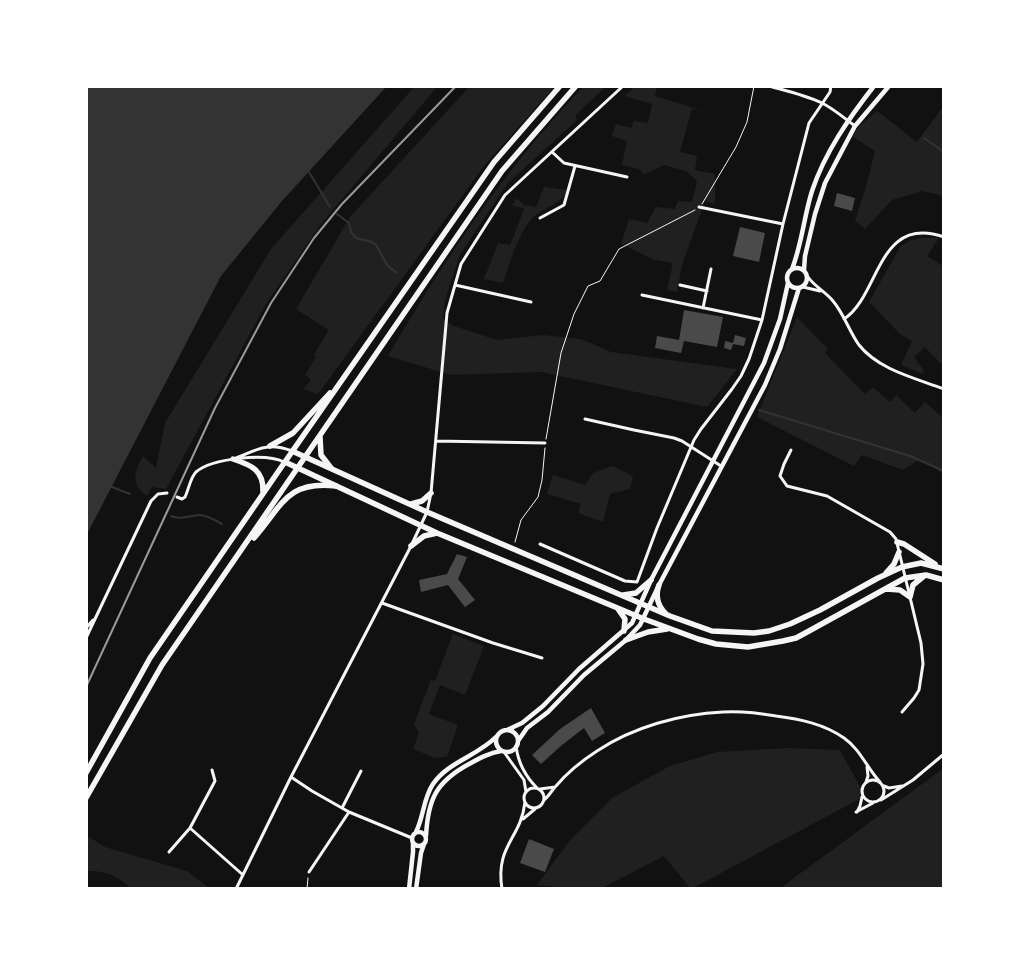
<!DOCTYPE html>
<html>
<head>
<meta charset="utf-8">
<style>
  body { margin:0 }
  #map { position:relative; width:1030px; height:975px; overflow:hidden; background:#111; font-family:Arial,sans-serif }
  canvas { display:block }
  .frame { position:absolute; inset:0; border:88px solid #fff; pointer-events:none }
</style>
</head>
<body>
<div id="map">
<canvas width="1030" height="975"></canvas>
<div class="frame"></div>
</div>
<script>
const g = document.querySelector('canvas').getContext('2d');
g.lineJoin = 'round';
function fillPath(path, color) { g.fillStyle = color; g.fill(path, 'evenodd'); }
function stroke(path, color, width, dash) { g.strokeStyle = color; g.lineWidth = width; g.lineCap = dash ? 'butt' : 'round'; g.setLineDash(dash || []); g.stroke(path); }
fillPath(new Path2D(`
  M415,86h23l-117,138 -55,80 -100,185 -14,-2 -5,9c-17,-12 -13,-24 -4,-40l13,12 9,-45 106,-174z
  M470,86h85l-71,80 -166,228 -15,-5 8,-9 -6,-5 11,-18 -2,-3 15,-24 -33,-21 54,-92z
  M584,86h22l-31,30 2,4 -69,63 -15,22 -33,50 -15,45 -2,19 11,7 43,14 46,-5 38,4 30,13 126,17 -30,38 -166,-35 -90,3 -63,-19c56,-96 118,-189 196,-270z
  M636,86h21l-2,10 51,16 -14,-3 -12,43 17,4 -2,14 20,4v30l-10,-3 -23,64 -5,27 -10,-2 6,-27 -18,-3 -34,-16 8,-25 18,4 9,-16 19,2 3,-8 14,1 5,-21 -11,-10 -22,-6 -21,10 -2,-5 -19,-5 5,-24 -15,-5 4,-12 15,4 3,-7 14,2 4,-19 -28,-8z
  M942,108l2,1v87l-22,-5 -30,9 -27,29 -10,-8 12,-38 8,-32 -22,-14 6,-11 18,-15 40,31z
  M544,187l23,3c-6,17 -28,17 -38,32 -13,17 -19,41 -26,61l-19,-4 14,-36 12,2 14,-36 -12,-4 5,-7 7,7 12,2z
  M919,238h20l-12,18 17,11v100l-19,-20 -11,10 10,14 -2,3 -21,-9 11,-24 -12,-7 -31,-32 31,-55 9,-6z
  M797,317l31,32 -3,4 40,41 8,-7 17,15 6,-7 19,18 10,-11 19,17v55l-24,-15 -17,11 -41,-15 -8,11 -97,-49z
  M612,466l21,10 -3,13 -20,5 -7,28 -25,-9 3,-9 -34,-10 6,-19 32,10 8,-12z
  M453,634l31,12 -19,49 -25,-10 -11,29 29,11 -11,32 -12,1 -22,-9 6,-16 -5,-9 17,-44 4,1z
  M789,748l51,2 25,46 -174,93 -27,-33 -64,33h-24l-39,-4 33,-45 42,-42 58,-32 47,-14z
  M944,768v121h-165z
  M86,835l19,12 82,24 23,18h-78c-14,-13 -26,-19 -46,-18z`), '#202020');
fillPath(new Path2D(`
  M86,86h301l-105,115 -61,75 -135,260z`), '#333');
stroke(new Path2D(`
  M924,138l20,14
  M309,172l21,35
  M337,214l12,9 2,9 5,6 16,4 4,3 11,20 10,8
  M759,410l151,46 34,15
  M112,487l18,7
  M171,516c10,4 18,0 28,-1 8,0 16,5 23,9`), '#333', 2);
fillPath(new Path2D(`
  M837,193l18,5 -3,13 -18,-5z
  M740,227l25,6 -6,29 -26,-6z
  M684,310l39,7 -6,30 -33,-6 -3,12 -26,-5 2,-12 22,4z
  M735,335l11,3 -2,8 -11,-2 -2,6 -7,-2 1,-7 8,2z
  M457,554l10,3 -9,22 17,21 -10,7 -17,-22 -27,7 -2,-12 28,-6z
  M591,708l14,25 -13,8 -8,-13 -22,17 -21,19 -9,-9 28,-26z
  M529,839l25,10 -9,23 -25,-9z`), '#4a4a4a');
stroke(new Path2D(`
  M702,204l34,-57 11,-25 7,-36
  M546,439l15,-86 13,-39 14,-28 12,-5 19,-32 76,-39
  M515,542l6,-22 17,-23 4,-17 3,-32
  M307,889l1,-11`), '#f5f5f5', 1);
stroke(new Path2D(`
  M769,86c18,5 36,9 53,17 12,6 22,15 33,23
  M552,152l12,11 63,14
  M699,207l84,17
  M540,218l24,-13 11,-39
  M808,277c7,10 18,15 25,24 11,13 16,30 26,44 20,25 56,33 85,44
  M455,285l76,17
  M680,285l27,6
  M803,287l17,4
  M642,295l120,25
  M703,308l8,-39
  M844,319c36,-23 33,-105 100,-82
  M585,419l49,11 40,8 8,3 39,25
  M436,441l109,2
  M791,450l-7,14 -4,12 7,10 40,10 63,36 6,7 25,104 2,21 -4,26 -5,8 -12,14
  M236,458c22,-9 32,-16 56,-7
  M177,497l5,2 3,-2c4,-8 5,-19 11,-25 16,-14 70,-19 88,-10
  M540,544l85,37 12,1 20,-54 37,-88 7,-11 31,-40 9,-13 8,-17 13,-39 21,-96 26,-101 21,-31 1,-6
  M382,603l111,40 49,15
  M86,628l7,-8
  M86,638l65,-137 7,-7 9,-1
  M516,746c2,16 10,31 21,42
  M504,752l20,28 2,12
  M212,770l3,11 -25,47 53,47
  M291,777l21,14 37,21 63,26
  M862 791a11 11 0 1 1 22 0a11 11 0 1 1-22 0Z
  M866,782l2,-6 -1,-9
  M884,786l5,2 13,-2
  M524 798a10 10 0 1 1 20 0a10 10 0 1 1-20 0Z
  M540,789l15,-2
  M544,800c5,-4 8,-10 12,-14 11,-13 27,-26 41,-35 36,-24 83,-37 126,-39 18,-1 36,1 53,4 24,3 48,8 68,22 16,11 23,30 36,44
  M881,800l32,-20 31,-26
  M342,808l19,-37
  M856,812l17,-9
  M857,812l3,-6 2,-9
  M523,819l12,-10
  M169,852l21,-24
  M309,872l40,-60
  M236,889l55,-112 120,-231 16,-34 4,-19 16,-180 14,-49 44,-69 118,-109
  M502,889c-7,-44 19,-50 23,-87`), '#f5f5f5', 3);
stroke(new Path2D(`
  M787 278a10 10 0 1 1 20 0a10 10 0 1 1-20 0Z
  M792,269c10,-25 12,-53 20,-78 13,-39 37,-73 62,-105
  M804,270l1,-14 10,-42 10,-31 30,-57 34,-40
  M507,730l15,-7 21,-17 36,-37 53,-46 19,-43 113,-217 16,-44 8,-36
  M496 741a11 11 0 1 1 22 0a11 11 0 1 1-22 0Z
  M518,741l9,-13 21,-16 36,-37 42,-35 14,-15 19,-40 106,-200 15,-36 19,-61
  M412 839a7 7 0 1 1 14 0a7 7 0 1 1-14 0Z
  M416,832c8,-16 7,-33 17,-48 15,-22 44,-28 63,-47
  M426,836c2,-37 10,-54 43,-72 11,-6 20,-11 32,-13
  M409,889l4,-37v-9
  M416,889l5,-36 3,-9`), '#f5f5f5', 4.5);
stroke(new Path2D(`
  M292,451l135,61 243,104 42,15 42,2 15,-2 21,-7 30,-14 58,-32 24,-11 19,-4 23,6
  M285,462l152,71 207,86 54,20 18,5 32,3 35,-6 13,-3 13,-7 96,-53 21,-3 18,5
  M411,504l11,-3 9,-8
  M897,542l7,2 31,20
  M411,546l13,-10 13,-3
  M886,573l8,-9 5,-12
  M659,585c-4,11 -1,21 7,29
  M886,589l14,1 10,7 3,-12 11,-9
  M623,595l13,-2 15,-13
  M618,609l7,10 -1,12
  M626,640l22,-8 19,-3`), '#f5f5f5', 5.5);
stroke(new Path2D(`
  M320,437l1,18 10,13
  M270,446l23,-13 37,-40
  M233,459c18,6 31,11 30,33
  M254,538c28,-32 33,-58 82,-52
  M86,773l64,-115 130,-189 214,-307 66,-76
  M86,798l76,-133 143,-208 197,-286 74,-85`), '#f5f5f5', 5.5);
stroke(new Path2D(`
  M86,687l129,-279 56,-105 43,-65 28,-34 114,-118`), '#9a9a9a', 2);
</script>
</body>
</html>
